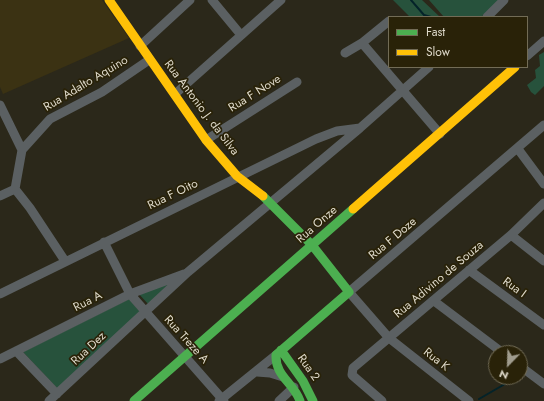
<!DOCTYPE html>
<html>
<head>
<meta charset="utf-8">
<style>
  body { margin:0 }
  #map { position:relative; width:544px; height:401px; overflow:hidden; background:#2b281a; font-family:Jost,sans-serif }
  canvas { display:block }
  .legend { position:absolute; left:388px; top:16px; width:140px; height:52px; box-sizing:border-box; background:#292208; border:1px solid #726c56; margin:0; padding:5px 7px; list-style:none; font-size:12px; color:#dfdacb }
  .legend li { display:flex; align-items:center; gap:8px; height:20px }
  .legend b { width:20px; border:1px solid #726c56 }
  .north { position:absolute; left:488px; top:345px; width:40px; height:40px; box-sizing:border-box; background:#292208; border:1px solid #726c56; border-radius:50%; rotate:203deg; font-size:11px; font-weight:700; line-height:16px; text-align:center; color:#dfdacb }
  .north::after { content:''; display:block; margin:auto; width:14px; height:18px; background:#a09c8d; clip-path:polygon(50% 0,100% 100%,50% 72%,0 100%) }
</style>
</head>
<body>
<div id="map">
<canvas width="544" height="401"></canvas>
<ul class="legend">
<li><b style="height:5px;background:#4caf50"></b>Fast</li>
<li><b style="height:5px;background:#ffc107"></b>Slow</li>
</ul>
<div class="north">N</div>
</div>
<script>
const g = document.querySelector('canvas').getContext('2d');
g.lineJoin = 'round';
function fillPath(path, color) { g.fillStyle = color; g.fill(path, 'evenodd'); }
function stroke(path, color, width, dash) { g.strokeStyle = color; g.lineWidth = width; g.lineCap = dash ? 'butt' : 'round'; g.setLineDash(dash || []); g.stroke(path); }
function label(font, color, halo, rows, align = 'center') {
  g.font = font + ' Jost,sans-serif'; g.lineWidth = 3.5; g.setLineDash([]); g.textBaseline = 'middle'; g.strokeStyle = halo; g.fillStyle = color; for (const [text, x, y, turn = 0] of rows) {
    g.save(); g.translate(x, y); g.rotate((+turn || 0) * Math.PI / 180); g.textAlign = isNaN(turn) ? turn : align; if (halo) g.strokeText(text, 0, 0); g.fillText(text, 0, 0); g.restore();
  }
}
fillPath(new Path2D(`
  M0,0h102l27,38 -126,56 -3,-7z`), '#3b3213');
fillPath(new Path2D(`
  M393,0h29l18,17h-30z
  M429,0h71l-19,17h-37z
  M544,52v34l-9,9 -4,-3 -4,-7 9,-7 -1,-8 5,-4 -1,-11z
  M184,275l-35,30 -11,-12z
  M129,299l12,14 -83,76 -35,-37z`), '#27523c');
stroke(new Path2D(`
  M411,0l13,15 7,2
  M479,399l38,-22`), '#042329', 2);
stroke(new Path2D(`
  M212,0l29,35
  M487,17l17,-17
  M362,43l78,91
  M140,46l50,-46
  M345,53l17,-10 27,-22
  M527,56l17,-15
  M175,94l106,-94
  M0,105l22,45 -7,39
  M206,140l91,-58
  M518,149l26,35
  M22,150l28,-31 52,-27 47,-32
  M15,189l15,19 35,53
  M0,196l15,-7
  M511,235l33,26
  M104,242l26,52 94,107
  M469,270l75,55
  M0,294l316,-155 21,-8 23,-3
  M434,301l69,52
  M16,351l41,43
  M0,359l130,-65 54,-20
  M520,366l24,18
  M257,372l13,1 13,4
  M49,401l139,-129 172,-144 69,-61
  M219,401l57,-46
  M279,401l15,-14
  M382,401l-30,-26 1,-7 158,-133 33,-32
  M469,401l-80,-63 -40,-46 195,-167`), '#5b6062', 9);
stroke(new Path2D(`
  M263,196l49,49 37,47 -73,63c-1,21 18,28 24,46
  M281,350l22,31 10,20
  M134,401l219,-192`), '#4caf50', 9);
stroke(new Path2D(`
  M109,0l97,140 31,36 26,20
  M353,209l162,-142`), '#ffc107', 9);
label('12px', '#dfdacb', '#292208', [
  ["Rua Adalto Aquino",86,84,-31],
  ["Rua F Nove",255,94,-32],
  ["Rua Antonio J. da Silva",201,108,53],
  ["Rua F Oito",173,195,-26],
  ["Rua Onze",317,225,-41],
  ["Rua F Doze",393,239,-40],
  ["Rua Adivino de Souza",439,280,-40],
  ["Rua I",514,288,36],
  ["Rua A",88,302,-27],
  ["Rua Treze A",186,340,48],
  ["Rua Dez",89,349,-43],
  ["Rua K",436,360,38],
  ["Rua 2",308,368,55]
]);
</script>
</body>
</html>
